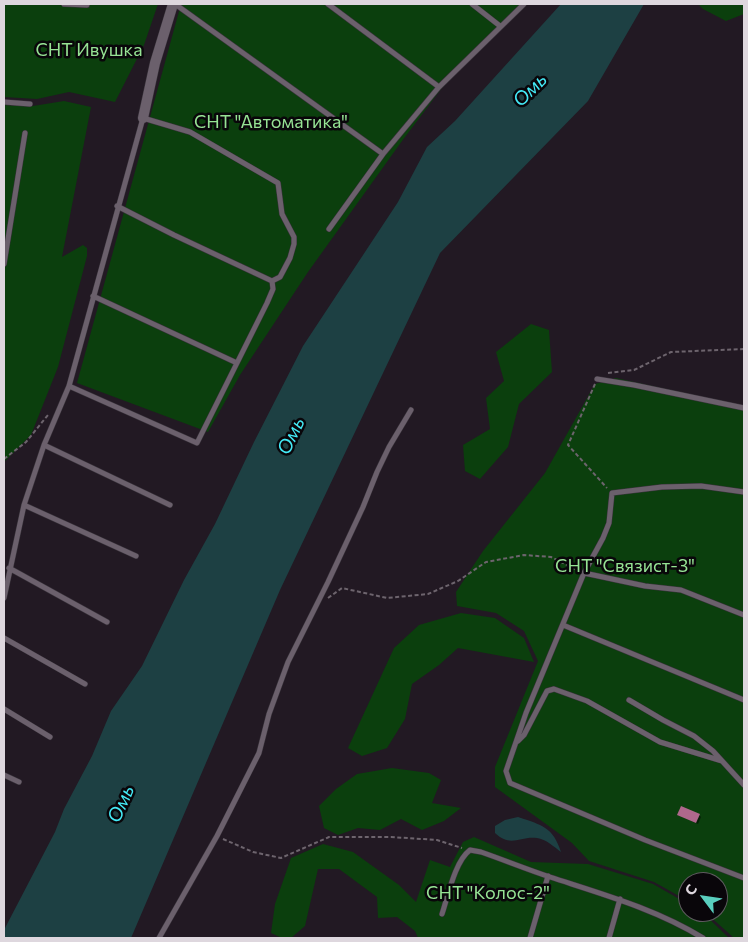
<!DOCTYPE html>
<html>
<head>
<meta charset="utf-8">
<style>
  body { margin:0 }
  #map { position:relative; width:748px; height:942px; overflow:hidden; background:#221923; font-family:Commissioner,sans-serif }
  canvas { display:block }
  .frame { position:absolute; inset:0; border:5px solid #ded7de; pointer-events:none }
  .north { position:absolute; left:678px; top:872px; width:50px; height:50px; box-sizing:border-box; background:#09060a; border:1px solid #5e5a5f; border-radius:50%; rotate:301deg; font-size:14px; font-weight:700; line-height:20px; text-align:center; color:#ded7de }
  .north::after { content:''; display:block; margin:auto; width:18px; height:22px; background:#59cebe; clip-path:polygon(50% 0,100% 100%,50% 72%,0 100%) }
</style>
</head>
<body>
<div id="map">
<canvas width="748" height="942"></canvas>
<div class="frame"></div>
<div class="north">С</div>
</div>
<script>
const g = document.querySelector('canvas').getContext('2d');
g.lineJoin = 'round';
function fillPath(path, color) { g.fillStyle = color; g.fill(path, 'evenodd'); }
function stroke(path, color, width, dash) { g.strokeStyle = color; g.lineWidth = width; g.lineCap = dash ? 'butt' : 'round'; g.setLineDash(dash || []); g.stroke(path); }
function label(font, color, halo, rows, align = 'center') {
  g.font = font + ' Commissioner,sans-serif'; g.lineWidth = 5; g.setLineDash([]); g.textBaseline = 'middle'; g.strokeStyle = halo; g.fillStyle = color; for (const [text, x, y, turn = 0] of rows) {
    g.save(); g.translate(x, y); g.rotate((+turn || 0) * Math.PI / 180); g.textAlign = isNaN(turn) ? turn : align; if (halo) g.strokeText(text, 0, 0); g.fillText(text, 0, 0); g.restore();
  }
}
fillPath(new Path2D(`
  M4,4h154l-14,41 -29,57 -46,-10 -32,7 -33,-2z
  M181,4h345l-84,84 -40,53 -94,131 -68,103 -32,57 -131,-49z
  M698,4h46v10l-18,7 -23,-12z
  M64,101l27,6 -29,150 21,-12 4,3v8l-29,111 -27,68 -27,27v-357l29,1z
  M531,324l18,6 3,42 -33,32 -11,43 -28,32 -15,-8 -2,-26 27,-16 -4,-31 18,-17 -8,-29z
  M616,378l128,28v532h-10l-29,-26h13v-30h-30v19l-34,-19 -65,-21 -17,-18 -77,-56v-20l43,-106 -14,-30 -28,-18 -39,-7 -1,-14 27,-41 62,-78 50,-89z
  M461,613l34,5 29,20 10,24 -76,-14 -19,17 -27,19 -7,35 -18,29 -25,8 -14,-8 46,-100 25,-23z
  M392,768l37,5 12,7 -9,23 29,5 -17,13 -22,9 -21,-11 -21,11 -22,-2 -20,7 -14,-7 -5,-22 17,-17 21,-15z
  M474,837l57,25 57,2 65,20 35,20v8h14l27,26h-311l-3,-7 -18,-14 -19,1 -1,-21 -38,-28h-21l-13,57 -14,12h-9l-11,-5 4,-29 16,-46 32,-14 30,8 46,33 17,17 14,-42 20,7 13,-25z`), '#0b3f0d');
fillPath(new Path2D(`
  M561,4h83l-56,97 -148,152 -160,337 -149,348h-127v-8l51,-98 9,-23 28,-53 19,-45 31,-45 42,-86 31,-56 39,-82 49,-96 95,-144 29,-55 28,-26z
  M518,817c24,8 35,10 43,35 -7,-5 -15,-13 -24,-14 -18,-2 -26,10 -42,-5v-7l10,-6z`), '#1d4043');
fillPath(new Path2D(`
  M678,815h21l2,2 -3,7z`), '#0007');
fillPath(new Path2D(`
  M681,806l19,8 -4,9 -19,-8z`), '#af688c');
const service = new Path2D(`
  M64,4l23,1
  M175,4l208,150
  M328,4l111,83
  M472,4l28,22
  M4,102l26,2
  M117,206l57,29 98,46
  M329,229l54,-75 56,-67 85,-83
  M4,264l21,-131
  M93,296l144,67
  M597,379l37,6 110,23
  M44,445l126,60
  M744,492l-43,-6 -39,1 -50,6 -3,30 -6,15 -19,35 -58,140 -20,58 4,12 135,57 99,38
  M24,505l112,51
  M9,568l98,54
  M584,573l61,13 36,4 63,25
  M4,598l20,-93 20,-60 25,-59 74,-268 47,14 88,51 4,31 12,23v7l-4,14 -10,19 -8,4 1,8 -6,14 -70,140 -128,-57
  M563,625l181,75
  M4,638l81,46
  M629,700l34,20 31,16 19,15 31,34
  M4,709l46,28
  M518,741l6,-6 23,-44 7,-2 33,12 73,41 62,19
  M4,775l15,7
  M442,914c6,-18 13,-53 28,-64l11,2c23,8 45,17 69,25 52,17 106,32 153,61
  M159,938l58,-102 42,-83 10,-39 19,-52 40,-80 35,-75 14,-35 12,-25 22,-37
  M530,938l18,-62
  M609,938l11,-39`);
const minor = new Path2D(`
  M143,118l12,-55 18,-59`);
stroke(service, '#39333b', 6);
stroke(minor, '#39333b', 11);
stroke(new Path2D(`
  M608,373l26,-3 37,-18 73,-3
  M595,384l-27,61 39,43
  M4,459l22,-17 22,-27
  M328,598l14,-10 45,10 41,-4 30,-13 28,-19 38,-7 27,2 28,14
  M223,839l30,13 28,6 48,-21h62l46,3 25,8`), '#6d646d', 2, [4, 2.5]);
stroke(service, '#6b606c', 5);
stroke(minor, '#6b606c', 10);
label('18px', '#96e394', '#09060a', [
  ["СНТ Ивушка",89,50],
  ["СНТ \"Автоматика\"",271,122],
  ["СНТ \"Связист-3\"",625,566],
  ["СНТ \"Колос-2\"",488,893]
]);
label('italic 19px', '#44eaf6', '#09060a', [
  ["Омь",530,90,-44],
  ["Омь",291,436,-64],
  ["Омь",121,804,-66]
]);
</script>
</body>
</html>
